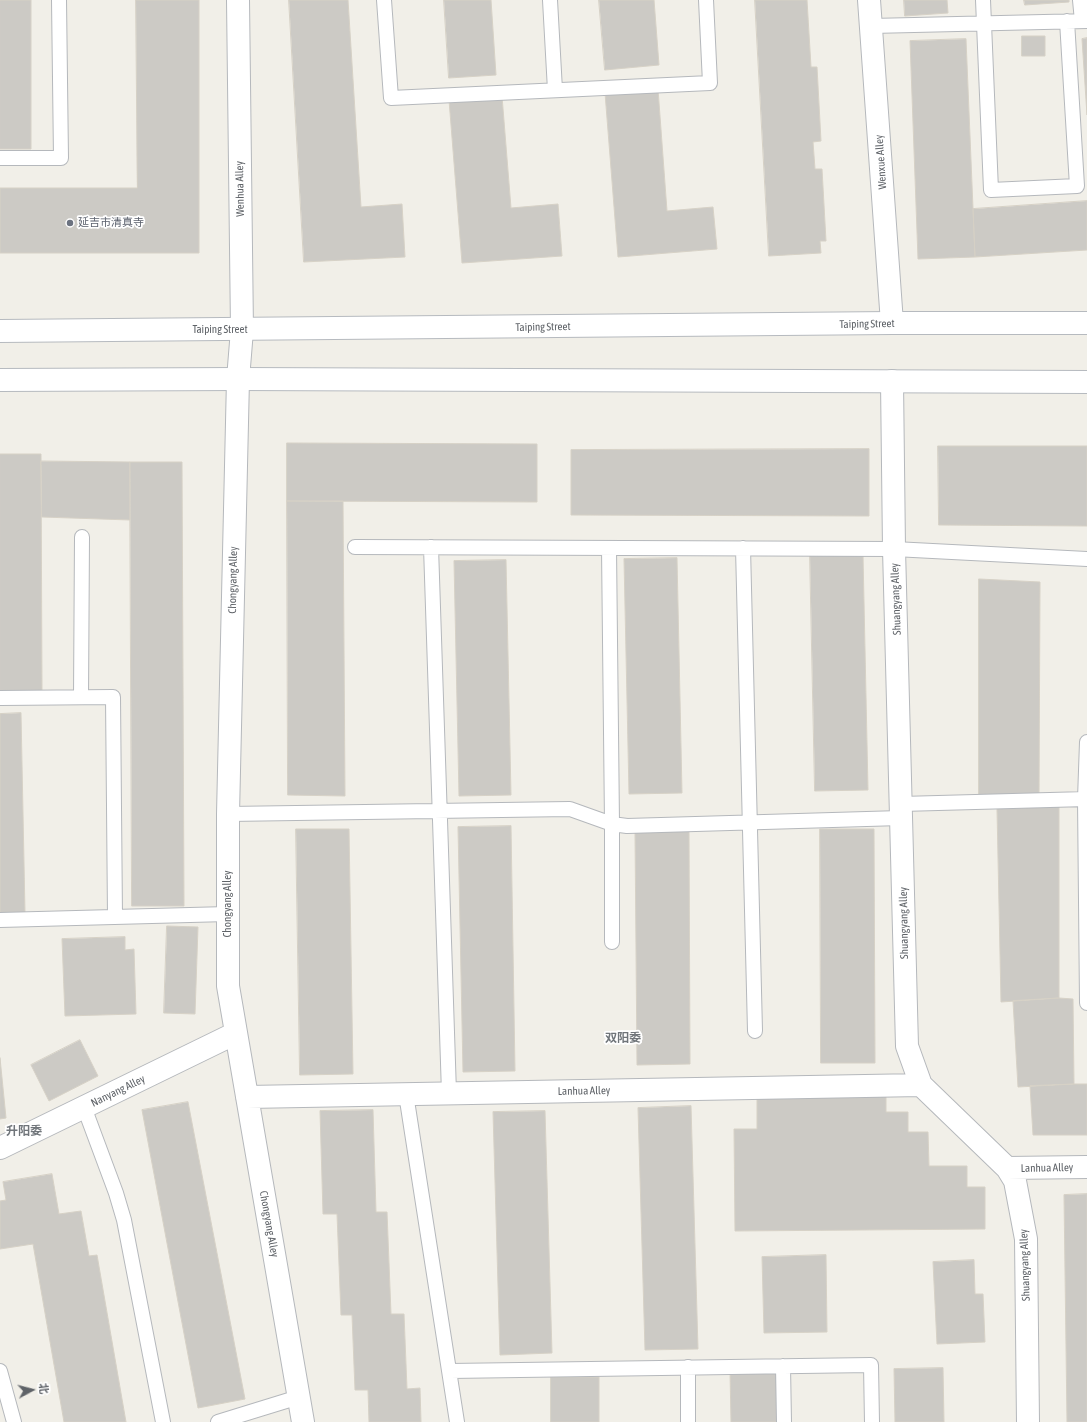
<!DOCTYPE html>
<html>
<head>
<meta charset="utf-8">
<style>
  body { margin:0 }
  #map { position:relative; width:1087px; height:1422px; overflow:hidden; background:#f1efe8; font-family:"Asap Condensed","Noto Sans SC",sans-serif }
  canvas { display:block }
  .north { position:absolute; left:12px; top:1370px; width:40px; height:40px; -webkit-text-stroke:3px #fff; paint-order:stroke; rotate:83deg; font-size:11px; font-weight:700; line-height:16px; text-align:center; color:#5f6368 }
  .north::after { content:''; display:block; margin:auto; width:14px; height:18px; background:#5f6368; clip-path:polygon(50% 0,100% 100%,50% 72%,0 100%) }
</style>
</head>
<body>
<div id="map">
<canvas width="1087" height="1422"></canvas>
<div class="north">北</div>
</div>
<script>
const g = document.querySelector('canvas').getContext('2d');
g.lineJoin = 'round';
function fillPath(path, color) { g.fillStyle = color; g.fill(path, 'evenodd'); }
function stroke(path, color, width, dash) { g.strokeStyle = color; g.lineWidth = width; g.lineCap = dash ? 'butt' : 'round'; g.setLineDash(dash || []); g.stroke(path); }
function label(font, color, halo, rows, align = 'center') {
  g.font = font + ' "Asap Condensed","Noto Sans SC",sans-serif'; g.lineWidth = 3.5; g.setLineDash([]); g.textBaseline = 'middle'; g.strokeStyle = halo; g.fillStyle = color; for (const [text, x, y, turn = 0] of rows) {
    g.save(); g.translate(x, y); g.rotate((+turn || 0) * Math.PI / 180); g.textAlign = isNaN(turn) ? turn : align; if (halo) g.strokeText(text, 0, 0); g.fillText(text, 0, 0); g.restore();
  }
}
const building = new Path2D(`
  M0,0h31v149h-31z
  M136,0h63v253h-199v-65h137z
  M289,0h59l13,207 41,-3 3,53 -101,5z
  M444,0h47l5,75 -47,3z
  M599,0h55l5,65 -54,5z
  M755,0h52l4,67h6l4,74 -8,1 2,27h7l4,72h-6l1,12 -52,3z
  M904,0h43l1,13 -43,3z
  M1024,0h45v2l-44,3z
  M1022,36h23v20h-23z
  M1087,38v77l-5,-76z
  M966,39l9,218 -57,2 -8,-218z
  M658,89l9,122 46,-4 4,42 -99,8 -13,-164z
  M502,96l9,112 47,-4 4,52 -100,7 -13,-163z
  M1087,201v49l-112,7 -2,-48z
  M287,443l250,1v58l-250,-1z
  M938,446h149v80l-148,-1z
  M869,449v67l-298,-1v-65z
  M0,454h41l1,237h-42z
  M41,461l89,1v58l-88,-3z
  M130,462h52l2,444h-52z
  M287,501h56l2,295 -57,-1z
  M810,555h53l5,235 -53,1z
  M677,558l5,235 -53,1 -5,-235z
  M506,560l5,235 -52,1 -5,-235z
  M979,579l61,3 -1,215h-60z
  M21,713l4,200 -25,1v-200z
  M1059,807v191l-58,4 -4,-193z
  M511,826l4,245 -52,1 -5,-245z
  M296,829h53l4,245 -53,1z
  M820,829h54l1,234h-54z
  M689,830l1,234 -53,1 -2,-234z
  M167,926l31,1 -3,87 -31,-1z
  M125,937v13l9,-1 2,65 -71,2 -3,-77z
  M1059,998l14,1 1,85 -56,3 -5,-86z
  M80,1040l18,36 -49,25 -18,-36z
  M0,1058l6,60 -6,1z
  M1074,1084h13v51h-54l-3,-49z
  M886,1093v19h22v20h20l1,34h38v21h18v42l-250,2 -1,-102h23v-35z
  M188,1102l57,297 -47,9 -56,-298z
  M691,1106l7,243 -53,1 -7,-242z
  M373,1110l3,102h11l4,102h13l3,75 13,-1 1,34h-52l-1,-32h-13l-3,-75h-11l-4,-101h-14l-3,-103z
  M545,1111l7,242 -52,2 -7,-243z
  M52,1174l7,40 22,-3 8,45 8,-1 29,167h-62l-31,-178 -33,5v-48l6,-1 -3,-18z
  M1087,1194v228h-20l-3,-227z
  M826,1255l1,77 -63,1 -2,-76z
  M974,1260l1,34h8l2,48 -48,2 -4,-82z
  M943,1368l1,54h-49l-1,-53z
  M779,1370l1,52h-49l-1,-51z
  M551,1377h48v45h-48z`);
fillPath(building, '#cccac5');
stroke(building, '#d6d1c6', 1);
const service = new Path2D(`
  M384,0l7,98 319,-15 -4,-83
  M550,0l5,90
  M983,0l8,190 86,-4 -10,-165
  M1080,0l2,21
  M871,26l216,-5
  M0,158h61l-2,-158
  M355,547l539,2 193,10
  M431,547l18,546
  M609,548l3,276v118
  M743,548l12,483
  M81,697l1,-160
  M0,698l113,-1 2,220
  M1087,742l-2,57 2,204
  M901,804l186,-5
  M228,814l342,-5 42,15 15,2 274,-8
  M0,920l228,-6
  M406,1094l51,328
  M84,1107l32,86 8,27 39,202
  M783,1366l1,56
  M688,1367v55
  M0,1371l14,51
  M450,1371l421,-6 1,57
  M218,1422l81,-25`);
const minor = new Path2D(`
  M238,0l4,330 -4,49 -10,435v172l75,436
  M869,0l23,323
  M892,381l2,168 13,497 14,39 86,83 8,13 11,58 2,183
  M247,1097l674,-12
  M0,1148l236,-115
  M1007,1168l80,-1`);
const secondary = new Path2D(`
  M0,331l892,-8h195
  M0,380l238,-1 849,3`);
stroke(service, '#b5b8bc', 16);
stroke(minor, '#b5b8bc', 24);
stroke(secondary, '#b6babf', 24);
stroke(service, '#fff', 14);
stroke(minor, '#fff', 22);
stroke(secondary, '#fff', 22);
for (const [x, y, r, color] of [
  [70,223,4,"#6b7280"]
]) { const dot = new Path2D(); dot.arc(x, y, r, 0, 2 * Math.PI); g.fillStyle = color; g.fill(dot); stroke(dot, '#fff', 1.5); }
label('11px', '#5f6368', '#fff', [
  ["Wenxue Alley",881,162,-94],
  ["Wenhua Alley",240,189,-91],
  ["Taiping Street",867,324,-1],
  ["Taiping Street",543,327,-1],
  ["Taiping Street",220,330],
  ["Chongyang Alley",233,580,-89],
  ["Shuangyang Alley",896,599,-92],
  ["Chongyang Alley",228,904,-90],
  ["Shuangyang Alley",904,923,-91],
  ["Nanyang Alley",118,1091,-26],
  ["Lanhua Alley",584,1091,-1],
  ["Lanhua Alley",1047,1168,-1],
  ["Chongyang Alley",269,1224,80],
  ["Shuangyang Alley",1025,1265,-92]
]);
label('11px', '#5b616d', '#fff', [
  ["延吉市清真寺",78,223]
], 'left');
label('bold 12px', '#70757a', '#fff', [
  ["双阳委",623,1038],
  ["升阳委",24,1131]
]);
</script>
</body>
</html>
